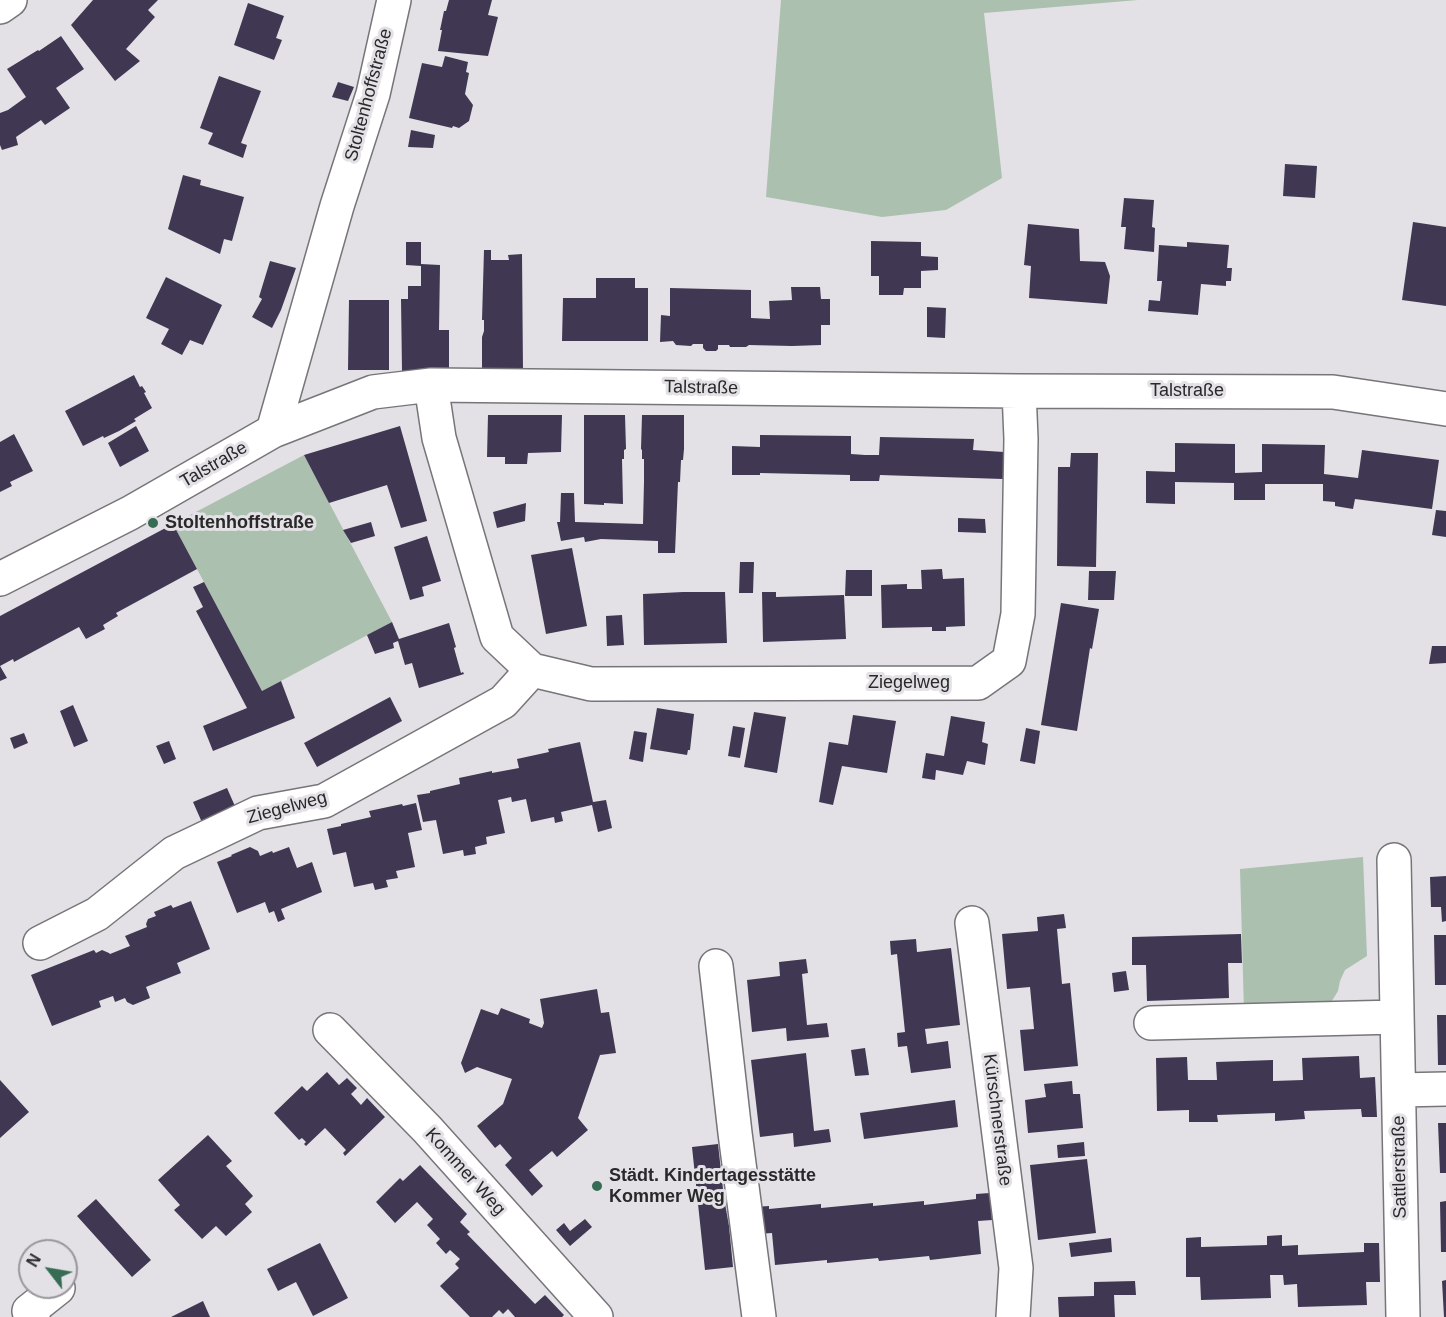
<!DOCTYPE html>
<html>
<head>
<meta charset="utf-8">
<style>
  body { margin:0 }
  #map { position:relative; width:1446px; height:1317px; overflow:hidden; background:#e3e1e6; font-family:Helvetica,sans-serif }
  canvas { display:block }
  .north { position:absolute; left:18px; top:1239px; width:60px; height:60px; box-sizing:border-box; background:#e3e1e6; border:2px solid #99979b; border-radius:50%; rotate:301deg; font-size:16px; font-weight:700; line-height:24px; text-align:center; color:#29292a }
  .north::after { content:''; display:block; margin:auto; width:21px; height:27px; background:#356c53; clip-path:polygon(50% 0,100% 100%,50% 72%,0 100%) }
</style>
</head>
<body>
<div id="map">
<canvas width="1446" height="1317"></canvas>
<div class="north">N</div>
</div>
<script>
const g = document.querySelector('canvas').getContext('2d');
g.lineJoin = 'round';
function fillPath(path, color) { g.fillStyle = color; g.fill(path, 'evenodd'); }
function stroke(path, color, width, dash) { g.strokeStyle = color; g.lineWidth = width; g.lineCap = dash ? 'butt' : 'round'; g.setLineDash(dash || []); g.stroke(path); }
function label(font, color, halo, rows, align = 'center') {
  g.font = font + ' Helvetica,sans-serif'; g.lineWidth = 6; g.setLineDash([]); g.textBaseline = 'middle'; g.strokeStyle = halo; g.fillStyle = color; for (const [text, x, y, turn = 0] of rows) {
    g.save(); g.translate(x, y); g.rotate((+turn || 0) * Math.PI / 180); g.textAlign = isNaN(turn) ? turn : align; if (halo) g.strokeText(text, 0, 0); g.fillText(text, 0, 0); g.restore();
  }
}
fillPath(new Path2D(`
  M781,0h357l-154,13 18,165 -56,32 -64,7 -116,-20z
  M304,455l88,167 -130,69 -89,-167z
  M1363,857l4,99 -22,14 -5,11 -2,10 -8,13 -86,7 -4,-142z`), '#acc0af');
fillPath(new Path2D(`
  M93,0h65l-10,10 7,7 -29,32 14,12 -25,20 -44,-56z
  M449,0h43l-4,15 10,2 -10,39 -50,-5 4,-21h-2l4,-19h2z
  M248,3l36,13 -8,22 6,2 -8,20 -40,-15z
  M61,36l23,33 -28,19 14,20 -25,17 -4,-5 -25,17 2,8 -16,5 -2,-5v-32l8,-3 18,-13 -19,-28 31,-19 1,1z
  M445,56l23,6 -2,10 3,1 -4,21 8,11 -4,16 -10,7 -6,-2 -1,2 -43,-10 13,-55 20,4z
  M219,76l42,15 -20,52 6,2 -4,13 -35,-14 5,-11 -13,-5z
  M338,82l16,5 -6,14 -16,-4z
  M411,130l24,5 -2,13 -25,-1z
  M1285,164l32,2 -2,32 -32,-2z
  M183,175l18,5 -1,5 44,12 -12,44 -8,-2 -4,15 -52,-25z
  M1124,198l30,2 -2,27 3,1 -1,24 -30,-3 2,-22h-5z
  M1413,222l33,5v79l-44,-6z
  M1028,224l51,5 1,32 25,1 5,14 -3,28 -78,-6 2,-32 -7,-1z
  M871,241l50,1v14l17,1v13l-17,1v17h-17l-1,7h-24v-19h-8z
  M406,242h15v24l-15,-1z
  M1187,242l42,3 -2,23h5l-1,13h-5v5l-25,-2 -3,31 -50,-4 1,-11 11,1 2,-20h-5l2,-36 28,2z
  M484,250h7v10h18l-1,-5 14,-1 1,118h-41v-35l2,-6v-11h-2z
  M270,261l26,7 -15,42 -9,18 -20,-11 10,-18 -3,-2z
  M421,264l19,1 -1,65h10v41h-47l-1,-72h7v-13h13z
  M166,277l56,28 -19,40 -13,-5 -8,15 -21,-11 8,-15 -23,-11z
  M596,278h39v10h13v53h-86l1,-43h33z
  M791,287h29l1,12h9v26h-9v20l-29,1 -43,-1 -3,2h-16l-1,-2h-11v4l-2,2h-10l-3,-3v-4h-10l-2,2 -15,-1 -3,-4 -13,1 1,-27 9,1v-28l81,2v28l19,1 -1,-18 23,-1z
  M349,300h40v70h-41z
  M927,307l19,1 -1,30 -18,-1z
  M134,375l6,12 2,-1 4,6 -2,1 8,15 -18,11 2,2 -17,10 -15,7 -1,-2 -20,10 -18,-35z
  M488,415h74l-1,37 -33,1 -1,11h-22v-7h-18z
  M584,415h41l1,34 -2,1v9h-2l1,45 -19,-1v2l-20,-1z
  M642,415h42v34l-1,11h-2l-1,22h-2l-3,71h-17v-12l-57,-2 -16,3 -1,-5 -23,4 -4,-19h3l1,-29h13l1,29 68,2 1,-42v-23h-2v-9l-1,-1z
  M136,426l13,25 -29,16 -12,-24z
  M400,426l27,95 -26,7 -14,-43 -58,18 -25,-48z
  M14,434l19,37 -23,11 2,4 -12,6v-50z
  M760,435l91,1v18l14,1h14l1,-18 94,2 -1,11 31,2 -1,27 -123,-4 -1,6h-29v-6l-90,-2v2h-28v-29l28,1z
  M1175,443l60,1v29l27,-1v-28l63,1 -1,29 34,4 4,-28 77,10 -7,49 -77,-10 -2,10 -18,-3v-4l-12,-1v-17h-58v16h-31v-17l-59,-1v22l-29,-1v-32l29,1z
  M1071,453h27l-2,114 -39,-1 1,-99h12z
  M526,503l-1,18 -28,7 -4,-16z
  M1436,510l10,1v26l-14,-2z
  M958,518l27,1 1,14 -28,-1z
  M371,522l4,14 -24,7 -8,-13z
  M173,524l24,45 -81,44 2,3 -15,9 2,4 -19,10 -7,-12 -65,35 -1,-3 -13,7 7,12 -7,3v-65z
  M427,536l14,45 -19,6 2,9 -14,4 -16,-53z
  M572,548l15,78 -41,8 -15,-79z
  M740,562h14l-1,31h-14z
  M942,569l1,10 21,-1 1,48 -19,1v4h-14v-4l-50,1 -1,-43 26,-1v5h15l-1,-19z
  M846,570h26v26h-27z
  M1089,571h27l-2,29h-26z
  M204,582l58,109 19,-10 14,37 -82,33 -10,-25 44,-18 -51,-97 7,-4 -10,-20z
  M683,592h42l2,51 -83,2 -1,-51z
  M762,592h14v5l68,-2 2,44 -83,3z
  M1061,603l38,6 -7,40 -2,-1 -13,83 -36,-6z
  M622,615l2,30 -17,1 -1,-30z
  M392,622l7,17 50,-16 7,24 -2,1 7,25 2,-1 1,2 -45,14 -7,-25 -7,2 -7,-24 -5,2 1,5 -19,6 -8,-19z
  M1432,646h14v17l-17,1z
  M390,697l12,24 -85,46 -13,-24z
  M73,705l15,36 -14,6 -14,-36z
  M657,708l37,6 -4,36h-2l-1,5 -37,-6z
  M754,712l32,5 -9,56 -33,-6z
  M853,715l43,6 -9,52 -45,-7 -9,39 -14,-3 10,-60 19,3z
  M951,716l34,6 -3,20 6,2 -3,21 -18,-4 -4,14 -27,-5 -1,10 -13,-2 4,-25 18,3z
  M733,726l12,2 -5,30 -12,-2z
  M1026,728l14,3 -5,33 -15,-3z
  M634,731l13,2 -4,29 -14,-3z
  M24,733l4,10 -14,6 -4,-11z
  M169,741l7,18 -12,5 -8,-18z
  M580,742l13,60 13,-2 6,28 -14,4 -6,-27 -31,7 2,9 -8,2 -1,-6 -23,5 -5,-23 -14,3 -1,-5 -13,3 7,33 -19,4 1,7 -12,3 1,7 -12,2 -1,-6 -20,4 -7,-34 -13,2 -6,-27 13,-2v-2l30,-7 -1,-6 33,-7v2l27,-5 -2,-9 32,-7 -1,-3z
  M227,788l11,25 -34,14 -11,-25z
  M416,803l6,27 -14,3 7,34 -19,4 2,7 -12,2 2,7 -13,3 -2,-7 -19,4 -8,-35 -13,3 -6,-26 14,-3v-2l30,-7 -2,-6 33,-7 1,2z
  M250,847l8,4 2,5 12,-5 1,2 16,-6 8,21 15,-6 10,30 -41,17 4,10 -7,3 -4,-11 -5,2 -4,-11 -28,11 -20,-51 15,-6 -1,-1z
  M1446,876v45l-4,1 -1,-15h-10l-1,-30z
  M191,901l19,48 -33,14 4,10 -35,14 4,11 -17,7 -6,-3 -2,-4 -10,4 -2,-6 -14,5 2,6 -49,19 -21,-51 63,-25 2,3 6,-3 7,3 1,1 20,-8 -5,-10 22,-9 -1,-3 2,-5 8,-3 -2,-4 17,-7 2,3z
  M1064,914l2,14 -9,1 5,55 8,-1 8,83 -54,5 -4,-41 14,-1 -4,-42 -23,2 -5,-55 36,-3 -1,-14z
  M1241,934l1,29h-14l1,35 -82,3 -1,-36h-14v-28z
  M1434,935h12v50h-11z
  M916,939l1,13 34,-4 9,77 -35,4 2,15 21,-3 3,27 -40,5 -4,-27 -9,1 -1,-14 8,-1 -8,-78 -6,1 -1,-14z
  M806,959l2,14 -6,1 5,51 20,-2 2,14 -42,4 -1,-13 -34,4 -5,-52 33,-4 -1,-14z
  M1126,971l3,19 -15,2 -2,-19z
  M597,989l4,24 8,-1 7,41 -16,2 -22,63 10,12 -31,27 -5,-6 -23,19 14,16 -11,10 -27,-31 7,-7 -12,-14 -5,4 -18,-22 26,-22 9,-25 -35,-12 -12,6 -4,-10 20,-54 17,6 3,-7 29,11 -1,4 13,5 2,-5 -4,-24z
  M1437,1015h9v50h-8z
  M865,1048l4,27 -14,1 -4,-26z
  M806,1053l8,78 15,-2 2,13 -37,5 -1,-14 -33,4 -9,-77z
  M1359,1056l1,22 15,-1 2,40h-15l-1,-8 -57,2 1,8 -30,2v-8l-58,2 1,7h-29v-12l-32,1 -1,-53 31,-1 1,23h29l-1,-18 57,-2v21l30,-1 -1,-22z
  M327,1072l12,13 8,-7 10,10 -6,6 10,11 6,-7 18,19 -40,39 -2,-3 3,-3 -21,-22 -19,18 -2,-2 2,-2 -4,-4 -3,2 -25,-27 28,-27 5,5z
  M0,1080l29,32 -29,26z
  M1072,1081l1,13h7l3,34 -55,5 -3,-33 21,-3 -2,-13z
  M955,1100l3,27 -94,12 -4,-26z
  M1438,1123h8v50h-6z
  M208,1135l24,26 -6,5 27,30 -8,8 7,8 -26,24 -10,-10 -14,13 -28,-29 6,-5 -22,-25z
  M1084,1142l1,14 -27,2 -1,-13z
  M718,1144l6,54 5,28 4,41 -28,3 -13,-123z
  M1087,1159l9,74 -58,7 -8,-75z
  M420,1165l47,49 -7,8 10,10 -3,2 68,70 10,-9 19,20 -2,2h-47l-7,-8 -5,5 -4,-4 -7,7h-22l-30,-31 19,-18 -4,-4 5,-5 -10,-9 -4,4 -10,-11 4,-4 -13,-14 6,-6 -16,-17 -22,21 -19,-21 24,-24 3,3z
  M990,1193l2,27 -14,1 3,33 -51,6 -1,-4 -50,5 -1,-3 -51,5v-3l-52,5 -3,-32 -15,1 -3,-27 15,-1v3l52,-5v4l52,-5v3l51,-5v4l52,-6v-5z
  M96,1199l55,61 -19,17 -55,-61z
  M1446,1201v51h-5l-1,-50z
  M585,1219l7,8 -22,19 -14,-16 8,-7 6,8z
  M1282,1235v11l16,-1v10l66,-3v-9h15l1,39h-14l1,23 -69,2 -1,-23 -13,1 -1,-10h-13l1,23 -70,2 -1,-23h-14v-39l15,-1v10l66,-2v-9z
  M1111,1238l1,14 -41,5 -2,-14z
  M320,1243l28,55 -35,18 -17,-34 -18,9 -11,-22z
  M1446,1280v37h-2l-2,-36z
  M1135,1281l1,14h-22l1,22h-56l-1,-20 36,-1v-14z
  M203,1301l7,16h-39z`), '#403753');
const minor = new Path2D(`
  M0,7l10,-7
  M431,385l8,53 58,199 35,33 59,14 387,-1 31,-22 9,-47 3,-175 -2,-48
  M273,431l64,-225 36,-112 21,-94
  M0,579l130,-66 143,-82 100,-39 58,-7 588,6 314,1 113,17
  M1394,860l9,457
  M972,923l44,345 -3,49
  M40,943l57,-29 77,-61 84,-40 66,-12 179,-99 29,-32
  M716,966l19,167 24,184
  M1151,1023l246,-6
  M330,1030l97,99 169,188
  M1399,1090l47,-1
  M33,1317l-4,-6 29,-23`);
stroke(minor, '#777579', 36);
stroke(minor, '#fff', 33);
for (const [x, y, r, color] of [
  [153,523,6,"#356c53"],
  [597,1186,6,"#356c53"]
]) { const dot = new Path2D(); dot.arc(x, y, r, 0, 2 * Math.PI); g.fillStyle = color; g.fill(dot); stroke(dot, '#e3e1e6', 2); }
label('18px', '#29292a', '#e3e1e6', [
  ["Stoltenhoffstraße",369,95,-75],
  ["Talstraße",701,388,1],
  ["Talstraße",1187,391],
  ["Talstraße",214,465,-30],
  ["Ziegelweg",909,683],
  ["Ziegelweg",287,808,-15],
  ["Kürschnerstraße",997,1120,83],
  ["Sattlerstraße",1400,1167,-91],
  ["Kommer Weg",465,1172,48]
]);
label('bold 18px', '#29292a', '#e3e1e6', [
  ["Stoltenhoffstraße",165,523],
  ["Städt. Kindertagesstätte",609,1176],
  ["Kommer Weg",609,1197]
], 'left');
</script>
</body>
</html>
